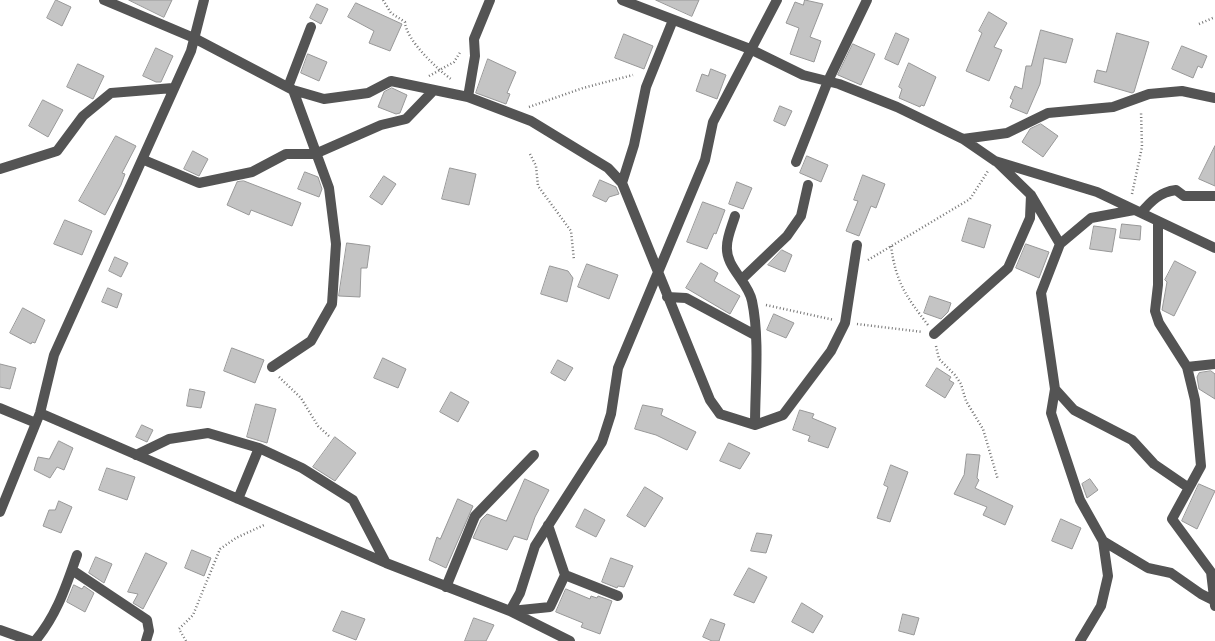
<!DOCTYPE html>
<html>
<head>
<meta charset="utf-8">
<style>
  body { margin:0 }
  canvas { display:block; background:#fff }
</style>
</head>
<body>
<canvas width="1215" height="641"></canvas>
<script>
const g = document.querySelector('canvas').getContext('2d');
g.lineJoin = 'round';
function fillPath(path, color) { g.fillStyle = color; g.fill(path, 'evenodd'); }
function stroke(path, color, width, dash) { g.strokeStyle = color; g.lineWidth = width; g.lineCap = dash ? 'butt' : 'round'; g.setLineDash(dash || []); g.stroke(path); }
const building = new Path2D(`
  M56,0l15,7 -9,19 -15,-8z
  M129,0h43l-8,17z
  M656,0h43l-7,16z
  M805,0l18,4 -13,33 11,4 -7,21 -24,-8 9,-26 -13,-5 9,-21 8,3z
  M356,3l46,21 -12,27 -21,-8 5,-12 -26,-14z
  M317,4l11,5 -7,15 -11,-6z
  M989,12l18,11 -13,24 8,3 -13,31 -23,-10 16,-38 -3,-2z
  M1041,30l32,9 -7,24 -22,-5 -4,26 -13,30 -17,-7 3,-7 -3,-2 5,-12 7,3 4,-23h5z
  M896,33l13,6 -11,26 -13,-6z
  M1117,33l32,9 -15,50 -2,1 -38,-11 3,-12 9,2z
  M624,34l29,12 -9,23 -29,-11z
  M853,44l22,10 -14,31 -23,-10z
  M1182,46l25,10 -5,12 -4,-2 -5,12 -21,-9z
  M156,48l17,8 -12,26h-5l-13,-6z
  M308,54l19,8 -8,19 -18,-8z
  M488,59l28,13 -9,21 3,1 -4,10 -30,-11z
  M909,63l27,14 -12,29 -3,-1 -1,2 -21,-9 3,-9 -3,-2z
  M78,64l26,12 -11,23 -26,-12z
  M711,69l15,6 -9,24 -21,-8 6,-17 6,2z
  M392,88l15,7 -7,18 -4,1 -18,-7 6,-15z
  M43,100l20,10 -15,27 -19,-11z
  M780,106l12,5 -7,15 -11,-5z
  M1041,124l17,12 -15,21 -21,-15 8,-13z
  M116,136l20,10 -14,27 3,1 -4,11 -16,30 -26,-14z
  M1215,146v40l-16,-7z
  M193,151l15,8 -9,17 -15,-7z
  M807,156l21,9 -7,17 -21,-9z
  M450,168l26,6 -7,31 -27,-6z
  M305,172l13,5 4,12 -3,8 -21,-8z
  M863,175l22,9 -9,24 -5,-2 -12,30 -13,-5 12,-30 -4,-1z
  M384,176l12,8 -14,21 -12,-8z
  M600,180l16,7 3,7 -10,3 -3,5 -13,-6z
  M244,181l57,22 -9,23 -41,-16 -2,5 -22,-10 10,-23z
  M737,182l15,6 -9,21 -14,-5z
  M703,202l22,8 -9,24 -2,-1 -7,16 -20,-7z
  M969,218l22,7 -7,23 -22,-7z
  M65,220l27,11 -10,24 -28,-11z
  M1122,224l19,2 -1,14 -20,-2z
  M1094,226l22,3 -4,23 -22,-3z
  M347,243l23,3 -3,22h-6l-1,29 -21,-1z
  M1026,244l23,8 -10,26 -23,-10z
  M782,250l10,5 -7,17 -17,-7z
  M115,257l13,6 -7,14 -12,-6z
  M1175,261l21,11 -22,44 -12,-6 5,-28 -2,-2z
  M701,263l17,10 -4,8 26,15 -10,18 -44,-26z
  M587,264l31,11 -9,24 -31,-12z
  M550,266l18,5 5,7 -6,24 -26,-8z
  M108,288l14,6 -5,14 -15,-6z
  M930,296l21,7 -3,9 -7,7 -17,-6z
  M23,308l22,12 -10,23 -3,-1 -1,2 -21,-11z
  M774,314l20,9 -8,15 -19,-8z
  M232,348l32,12 -9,23 -31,-12z
  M383,358l23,11 -8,19 -24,-10z
  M558,360l15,8 -8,13 -14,-8z
  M0,364l16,4 -6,21 -10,-2z
  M937,368l14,9 -2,3 5,3 -9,15 -19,-12z
  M1211,371l4,3v25l-16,-10 -2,-12 2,-4z
  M190,389l15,3 -4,16 -14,-2z
  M451,392l18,10 -11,20 -18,-10z
  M256,404l20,5 -9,34 -20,-6z
  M643,405l20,4 -2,6 35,17 -9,18 -31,-15 -21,-6z
  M800,410l14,4 -2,4 24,10 -8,20 -20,-7 2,-5 -17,-6z
  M142,425l11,5 -6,12 -11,-5z
  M335,437l21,16 -21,28 -22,-14z
  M59,441l14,7 -9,22 -7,-3 -7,11 -16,-8 4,-13 11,2z
  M729,443l21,10 -10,16 -20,-8z
  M967,454l13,1 -3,23 2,2 -4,8 38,18 -8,19 -22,-10 4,-8 -33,-13 10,-19z
  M891,465l17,7 -18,50 -13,-4 11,-31 -4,-2z
  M107,468l28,9 -8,23 -28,-10z
  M525,479l24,11 -14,27 -8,23 -13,-4 -7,14 -34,-12 8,-18 6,-6 19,7z
  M1090,479l8,11 -11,8 -5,-14z
  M1199,484l16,7 -18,38 -15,-8z
  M645,487l18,11 -18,29 -18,-11z
  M458,499l15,7 -27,62 -17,-8 8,-23 3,2z
  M59,501l13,6 -11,26 -18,-7 6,-16h6z
  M585,509l20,11 -9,17 -20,-10z
  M1061,519l20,9 -9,21 -20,-8z
  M757,533l15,2 -6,18 -15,-2z
  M192,550l19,8 -7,18 -19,-8z
  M146,553l21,10 -24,46 -10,-6 5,-9 -10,-2z
  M96,557l16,7 -8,19 -15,-10z
  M611,558l22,8 -9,21 -6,-1 -1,2 -15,-6z
  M749,568l18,9 -13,26 -20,-8z
  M74,585l8,4 2,-3 10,7 -9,19 -18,-10z
  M566,589l24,10 1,-3 6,2 1,-2 14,5 -12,33 -19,-7 2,-4 -27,-11z
  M802,603l21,13 -10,17 -21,-11z
  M342,611l23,8 -9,21 -23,-9z
  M903,614l16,4 -5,17 -15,-4z
  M474,618l20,7 -8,16h-21z
  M711,619l14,5 -6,17h-7l-9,-4z`);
fillPath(building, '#c4c4c4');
stroke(building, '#989898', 1);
stroke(new Path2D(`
  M383,0l8,13 14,9c1,18 32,47 46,57
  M1199,24l16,-7
  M429,76l25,-14 7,-11
  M529,107l54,-19 50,-13
  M530,154l6,12 2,20 33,45 3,29
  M1132,194l10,-47 -1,-36
  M891,246c5,37 15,50 37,79
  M868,260l102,-61 18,-28
  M766,305l68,15
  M857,324l66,8
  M936,346l3,13 16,16 6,9 5,17 17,28 15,51
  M279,377l22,21 17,28 11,10
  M186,641l-7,-12 14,-14 27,-66 16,-11 28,-13`), '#767676', 2.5, [1, 2.5]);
stroke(new Path2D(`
  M104,0l90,38 99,52 31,9 44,-6 23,-12 77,16 63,24 77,47 14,15 88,217 10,14 35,11 28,-10 48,-64 14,-28 12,-78
  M622,0l128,49 53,26 36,9 58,23 66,32 32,22 102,31 118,56
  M288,87l23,-60
  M468,97l7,-41 -1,-17 16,-39
  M963,139l44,-6 41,-20 65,-6 36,-13 33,-3 33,7
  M144,160l55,23 53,-11 34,-18h29l66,-29 25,-6 28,-29
  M796,162l32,-81 39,-81
  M997,162l34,33 29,49
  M0,169l57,-18 26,-35 28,-23 62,-5
  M622,183l12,-38 12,-58 27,-67
  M1134,210l-43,8 -31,26 -19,49 14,96 19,21 58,30 22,24 35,24
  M1141,213c10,-12 19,-21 35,-23l8,6h31
  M735,216c-3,10 -8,21 -8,30 -2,21 21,35 25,55 8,38 3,85 3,124
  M1158,221v64l-3,26 4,12 28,44 8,33 6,66 -29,53 39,53 4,34
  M742,279l45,-43 14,-20 7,-31
  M667,297l19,1 69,37
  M934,334l74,-66 22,-50 1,-23
  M272,367l39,-26 21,-37 4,-60 -7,-56 -36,-98
  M1187,367l28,-3
  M1055,389l-4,24 29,87 23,41 5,35 -7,30 -21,35
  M0,408l36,15
  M40,413l346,150 124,48 60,30
  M136,455l33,-16 39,-6 51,15 43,20 51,32 33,63
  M238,499l21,-51
  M0,512l40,-99 14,-58 137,-304 13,-51
  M548,525l17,50 53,21
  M1103,541l45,27 23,5 30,21 12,6
  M72,570l75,50 2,11 -3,10
  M446,587l29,-71 59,-61
  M510,611l10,-18 15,-47 67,-104 9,-28 7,-46 87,-208 8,-38 64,-122
  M511,611l39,-4 15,-32
  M0,630l31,11
  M35,641c22,-26 31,-55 42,-86`), '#545454', 10);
</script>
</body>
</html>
